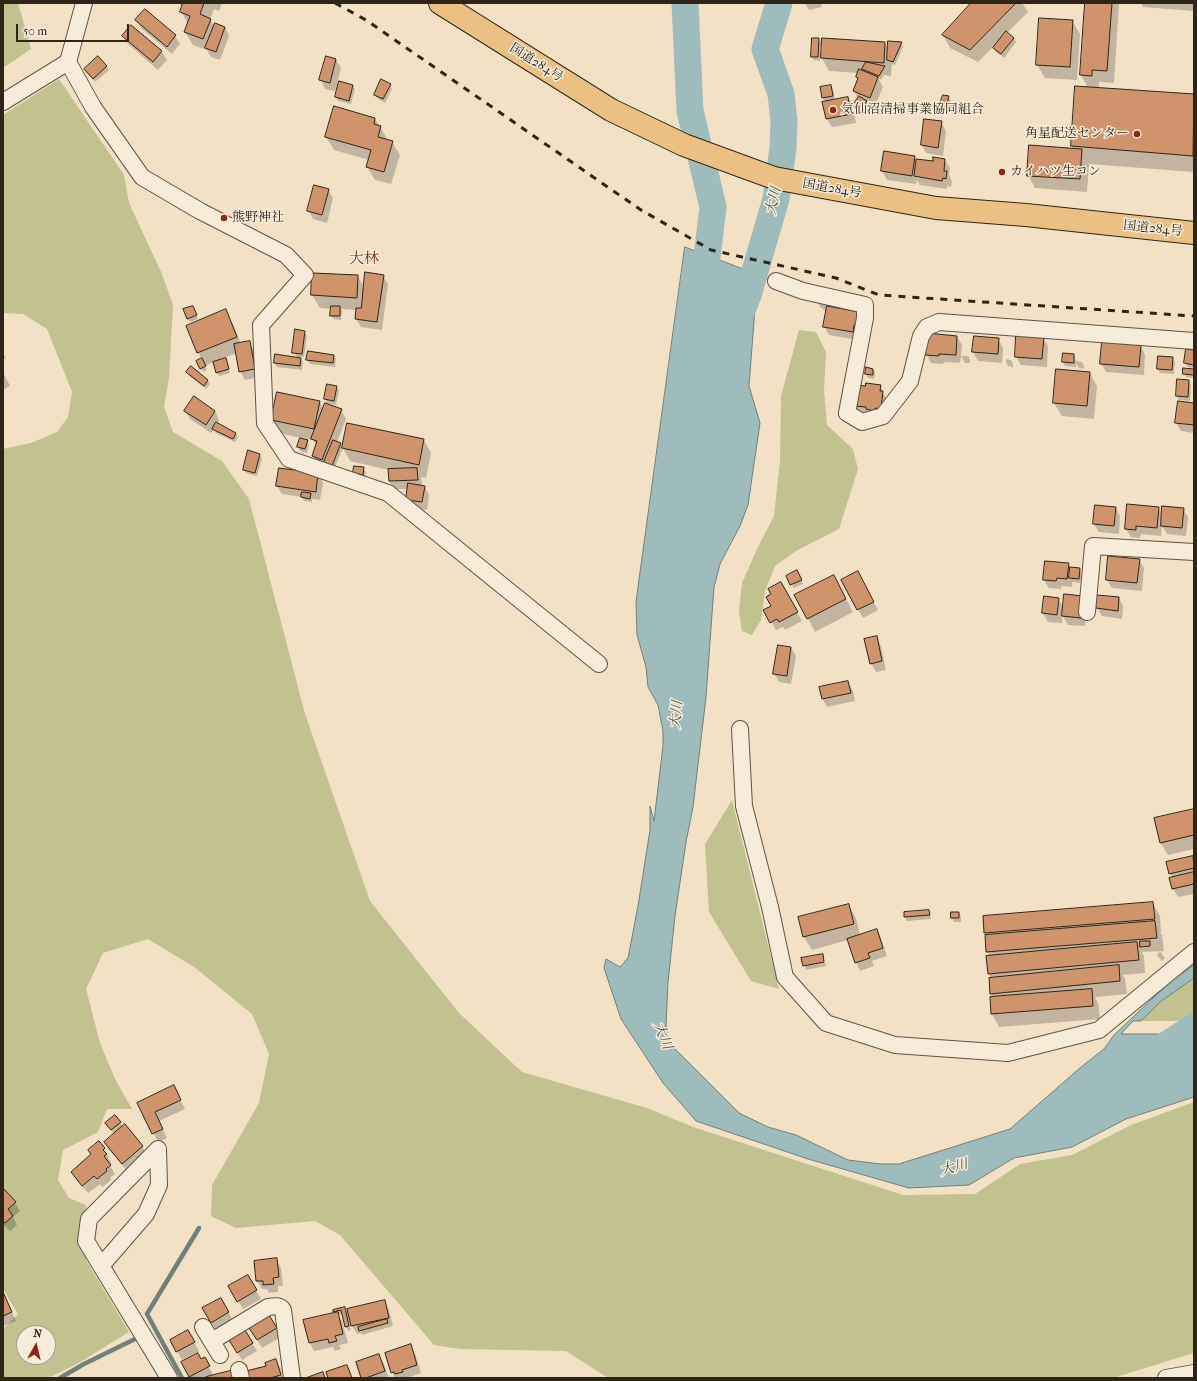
<!DOCTYPE html>
<html>
<head>
<meta charset="utf-8">
<style>
  body { margin:0 }
  #map { position:relative; width:1197px; height:1381px; overflow:hidden; background:#f3e1c6; font-family:"IM FELL French Canon",serif }
  canvas { display:block }
  .frame { position:absolute; inset:0; border:4px solid #2e2518; pointer-events:none }
  .north { position:absolute; left:16px; top:1325px; width:40px; height:40px; box-sizing:border-box; background:#f7ecda; border:1px solid #a79c8c; border-radius:50%; rotate:8deg; font-size:11px; font-weight:700; line-height:16px; text-align:center; color:#2e2518 }
  .north::after { content:''; display:block; margin:auto; width:14px; height:18px; background:#8f2418; clip-path:polygon(50% 0,100% 100%,50% 72%,0 100%) }
  .scale { position:absolute; left:16px; top:24px; width:113px; height:18px; box-sizing:border-box; border:2px solid #2e2518; border-top:0; padding-left:5px; font-size:12px; line-height:14px; white-space:nowrap; color:#2e2518; -webkit-text-stroke:3px #f7ecda; paint-order:stroke }
</style>
</head>
<body>
<div id="map">
<canvas width="1197" height="1381"></canvas>
<div class="frame"></div>
<div class="north">N</div>
<div class="scale">50 m</div>
</div>
<script>
const g = document.querySelector('canvas').getContext('2d');
g.lineJoin = 'round';
function fillPath(path, color) { g.fillStyle = color; g.fill(path, 'evenodd'); }
function stroke(path, color, width, dash) { g.strokeStyle = color; g.lineWidth = width; g.lineCap = dash ? 'butt' : 'round'; g.setLineDash(dash || []); g.stroke(path); }
function label(font, color, halo, rows, align = 'center') {
  g.font = font + ' "IM FELL French Canon","Noto Serif JP",serif'; g.lineWidth = 3; g.setLineDash([]); g.textBaseline = 'middle'; g.strokeStyle = halo; g.fillStyle = color; for (const [text, x, y, turn = 0] of rows) {
    g.save(); g.translate(x, y); g.rotate((+turn || 0) * Math.PI / 180); g.textAlign = isNaN(turn) ? turn : align; if (halo) g.strokeText(text, 0, 0); g.fillText(text, 0, 0); g.restore();
  }
}
fillPath(new Path2D(`
  M3,3h15l13,46 -28,19z
  M59,79l65,96 5,28 33,71 11,31 -4,73 -5,29 9,25 49,29 27,38 56,215 65,187 89,112 63,59 125,36 46,19 210,68 72,-1 45,-30 52,-9 59,-30 63,-23v251l-81,25h-505l-42,-27 -106,-2 -26,-4 -94,-110 -25,-14 -79,7 -25,-12 1,-31 47,-82 10,-49 -17,-40 -58,-47 -46,-28 -45,14 -17,36 14,54 15,36 17,30h-25l-9,23 -35,18 -5,30 11,18 17,7v55l43,72 -52,32 -29,14h-45v-18l2,-1 -2,-1v-29l15,-15 -15,-25v-840l28,-6 26,-11 11,-15 4,-25 -25,-63 -24,-15 -20,-1v-198zM24,1333h24v24h-24z
  M799,330l17,2 10,20 -2,39 3,34 26,24 5,20 -19,60 -43,22 -21,15 -10,25 -4,29 -9,15 -10,-4 -3,-20 3,-28 15,-34 17,-33 6,-55 1,-65z
  M732,800l47,189 -28,-8 -42,-69 -4,-68z
  M1194,978v43h-53l19,-19z`), '#c2c190');
const water = new Path2D(`
  M685,247l82,31 -7,6 -5,24 -6,78 11,37 -12,82 -8,21 -20,38 -6,23 -8,110 -13,110 -7,35 -11,74 -7,66 -2,44 3,17 70,70 29,14 28,8 52,25 32,4h19l111,-35 71,-62 23,-18 10,-14 58,-55 22,-15v13l-34,24 -19,19h-8l-12,13h73v63l-68,22 -54,28 -58,11 -45,27 -60,3 -101,-29 -112,-38 -33,-38 -42,-64 -17,-51 2,-9 14,8 8,-9 10,-52 12,-76v-24l4,15 9,-75v-15l-5,-26 -10,-18 -2,-20 -9,-32 -1,-33z`);
fillPath(water, '#9dbcbb');
stroke(water, '#71807a', 1);
fillPath(new Path2D(`
  M177,3h45l-3,8 -5,-2 -4,10 4,7 11,1 4,9 -9,24 -9,-3 -4,-7 -14,-5 -8,-13 3,-8 -7,-13 2,-5z
  M805,3h16l1,4 -13,3z
  M972,3h50l6,9 -21,21 7,6 2,3 -12,16 -8,-6 -3,-5 -15,15 -28,-14 -7,-13z
  M1086,3h33l-5,80 -15,-1v6l95,7v77l-105,-8 -2,28 -52,-4 -7,-13 45,-26 -1,-3 4,-59 12,1 -7,-13z
  M1141,3h53v8l-51,-4z
  M145,11l30,25 5,8 -8,10 -30,-25 -5,-9z
  M1040,19l32,2 8,13 -3,46 -32,-2 -8,-13z
  M131,26l31,26 5,8 -9,10 -30,-26 -5,-8z
  M819,39l2,4 -1,10 2,1 63,-11 4,7 12,-7 2,4 -8,18 -3,-1 -1,12 -7,-1 -3,5 -3,-2 5,9 -8,19 -8,-3 1,3 -5,9 -7,-5 -2,-3 4,-9 -4,-7 5,-11 -2,-3 1,-4 -29,-2 -9,-16v6l-6,-1 -2,-3z
  M98,58l11,12 -14,12 -10,-13z
  M336,60l5,8 -6,23 -10,-2 -4,-9z
  M390,85l2,4 -7,14 -8,-5 -2,-3z
  M353,86l2,3 -4,15 -13,-3 -2,-4z
  M830,86l3,3 2,12 13,-3 5,8 3,17 -24,4 -5,-8 -4,-16 3,-1 -3,-4 -2,-11z
  M948,97l3,4 -3,10 -5,-2 -3,-4z
  M375,119l13,21 4,2 8,13 -9,29 -16,-4 -8,-13 2,-7 -35,-10 -8,-13z
  M941,122l5,9 -3,25 -17,-3 -4,-8z
  M914,157l3,5h16l12,-2 5,8 -1,7 3,6 -1,6 -4,-1v3l-27,-4 -3,-5 -1,4 -29,-4 -5,-9z
  M328,190l5,8 -6,25 -14,-4 -4,-8z
  M313,274l45,2 6,12 19,-12 5,8 -6,46 -21,-3 -5,-8 1,-9 -16,-1 1,2 -1,9 -7,-1 -3,-4 1,-6 -12,-1 -8,-13z
  M821,299l5,4 3,3 31,6 -2,28 -29,-5 -5,-8 3,-15 -7,-5 -2,-4z
  M195,311l3,8 -8,3 -2,-3z
  M225,311l8,13 8,20 8,-2 5,9 5,26 -14,3 -5,-9 -3,-18 -19,7v2l8,-3 4,14 -11,3 -6,-14 -8,4 2,4 -4,2 -6,-10 5,-3 -4,-7z
  M305,332l2,4 -3,21h-4l3,6 -1,7 -25,-3 -2,-4 22,-5 -3,-6z
  M957,337l5,8 -1,11h7l2,4v3h-5l-4,-7 -1,7 -16,-1 -1,2 -12,-1 -5,-9z
  M975,337l23,2 5,9 -1,15 -24,-2 -5,-9z
  M1043,338l5,8 -1,21 -26,-2 -5,-8z
  M1141,346l4,9 -1,20 -38,-3 -5,-9z
  M1194,351v17l-6,-1 -3,-4z
  M3,353l3,5 -3,1z
  M1063,354l11,1 2,6 6,1 2,4v3l-5,-1 -3,-5v4l-11,-1 -2,-4z
  M333,356l3,3 -1,8 -25,-3 -3,-4z
  M1172,358l3,4 -1,12 -14,-1 -2,-4z
  M1006,359l5,1 2,4v3l-5,-1 -2,-4z
  M866,369h7l2,4 -1,6 -6,-1 -2,-4z
  M1194,370v8l-8,-1 -2,-4z
  M3,372l7,14 -7,4z
  M187,372l21,9 2,3 -4,5 -17,-13z
  M1090,373l7,13 -3,33 -32,-3 -8,-13z
  M1189,381l2,4 -1,16 -11,-1 -2,-4z
  M880,386l7,15 -2,16 -25,-3 -5,-9z
  M337,387l2,4 -3,14 -9,-2 -2,-4z
  M1193,388h1v9l-1,-3z
  M319,402l5,8h17l5,9 -9,23 3,2 3,4 81,-8 7,13 -5,25 -5,-1 1,9 3,1 4,8 -2,15 -15,-2 -5,-9 2,-10h-15l-5,-8v-11l-39,-9 -7,-13 -9,21 -16,-5 -5,-8 4,-10 -4,-6 -11,-2 -1,1 6,2 2,4 -2,8 -7,-2 -2,-4 3,-9 -22,-5 -7,-13z
  M1194,404v29l-13,-2 -5,-8z
  M185,411h30l4,9 -2,4 18,9 3,4 -3,5 -19,-9 -2,-4 -3,4 -21,-14z
  M259,455l3,3 -5,18 -11,-3 -2,-4z
  M363,468l3,4 -1,6 -11,-5z
  M318,474l5,9 -3,17 -8,-1v3l-8,-1 -2,-4 -20,-3 -5,-8z
  M1116,508l4,8 -1,18 -20,-2 -5,-8z
  M1158,508l5,8 20,-7 5,8 -2,19 -19,-2 -5,-8 -1,10 -20,-2 -1,4 -9,-1 -5,-8z
  M1139,560l5,8 -2,23 -30,-3 -5,-8z
  M1068,564l3,4 8,1 3,4 -2,10 -8,-1v5l-11,-1v3l-12,-1 -5,-8z
  M799,575l4,9 -9,4 -7,-12z
  M842,580l20,1 16,29 -15,8z
  M780,583l22,38 -17,9 -2,-3 -7,3 -11,-19 7,-4 1,-13z
  M841,589l12,23 -38,20 -19,-37z
  M1119,598l4,8 -1,13 -20,-3 -5,-8z
  M1058,599l6,9 23,-3 -2,21 -17,-1 -6,-10v8l-14,-1 -5,-9z
  M876,637l5,9 5,24 -10,2 -5,-9z
  M791,648l5,8 -5,28 -12,-2 -5,-9z
  M848,682l5,9 2,10 -28,6 -5,-9z
  M1194,810v39l-26,6 -7,-12z
  M1192,857l2,3v34l-16,3 -5,-8 -2,-10 2,-1 -3,-5z
  M1153,904l7,12 1,16h-1l2,3 2,16 -22,1 2,4 1,17 -22,2 2,4 2,15 -32,3 3,6 2,16 -101,8 -7,-13 2,-16 -3,-5v-15l-2,-4 1,-17 -3,-5 -1,-16h1l-2,-4z
  M848,905l8,13 4,17 16,-5 5,8 6,18 -15,5 2,5 -14,5 -4,-9 -8,-22 -36,10 -8,-13 -4,-19z
  M929,911l2,8 -24,2 -2,-4v-4z
  M958,913l3,4v5h-7l-2,-4z
  M1160,951l5,7 -3,3 -5,-6z
  M822,955l4,11 -20,4 -3,-11z
  M174,1087l11,22 -26,12 8,17 -9,4 -20,-39z
  M120,1122l3,5 19,19 5,9 -19,17 -18,-21 -5,-9 9,-8 -8,-11z
  M99,1142l10,15 -1,1 3,5 -2,1 6,10 -5,4 1,2 -9,7 -2,-3 -12,9 -11,-13 -5,-8 20,-17z
  M3,1192l12,11 5,8 -7,6 4,8 -7,6 -5,-5 -2,2z
  M276,1259l5,9 2,18h-5v6l-9,1 -2,-4h-5l-5,-8z
  M248,1277l13,22 -18,10 -13,-22z
  M3,1292l13,29 -13,5z
  M221,1299l12,22 -17,10 -12,-22z
  M384,1301l5,9 4,16 -31,9 -1,-2 -4,1 -5,-8 -3,-17z
  M345,1308l2,4 4,18 -3,1 -2,-4 -3,-13 -5,1 4,6 6,22 -9,2 2,4 -6,2 -2,-4 -19,4 -4,-8 -6,-22 31,-8 -1,-3z
  M269,1317l12,20 -19,11 -12,-20z
  M188,1331l11,20 -17,9 -11,-19z
  M252,1343l5,8 -15,9 -7,-12z
  M410,1346l5,8 6,19 -14,5h-12l-3,-6z
  M379,1355l5,9 5,14h-27z
  M201,1360l7,6 6,10 23,2h-47l-8,-15z
  M276,1361l5,8 2,9h-35z`), '#0003');
stroke(new Path2D(`
  M60,1378l24,-14 51,-25
  M182,1378l-35,-64 52,-86`), '#71807a', 4.5);
stroke(new Path2D(`
  M685,3l5,108 23,96 -10,84
  M743,308l5,-13 28,-96 7,-51 1,-27 -3,-27 -16,-45 14,-46
  M1152,1054l42,-27`), '#9dbcbb', 27);
const building = new Path2D(`
  M183,3h21l-4,11 11,5 -8,20 -19,-7 6,-16 -10,-4z
  M971,3h45l-46,47 -28,-15z
  M1085,3h27l-5,68 -15,-1v6l-12,-1z
  M145,9l31,26 -9,12 -32,-27z
  M1039,18l34,2 -3,47 -34,-2z
  M215,23l10,4 -9,25 -11,-4z
  M131,25l31,26 -9,11 -31,-26z
  M1006,31l8,7 -13,16 -8,-6z
  M812,38h7l-1,19h-7z
  M822,38l63,4 -1,21 -63,-5z
  M888,41l14,1 -9,20 -6,-2z
  M98,56l9,10 -14,13 -9,-10z
  M326,56l10,3 -6,24 -11,-3z
  M866,62l19,4 -6,10 -17,-7z
  M859,69l19,8 -8,21 -17,-7 5,-13 -2,-1z
  M381,79l10,5 -8,15 -9,-4z
  M339,81l14,4 -4,16 -14,-4z
  M831,85l2,11 -11,2 -2,-11z
  M1075,86l119,8 -1,62 -122,-10z
  M943,95l6,1 -3,12 -7,-2z
  M859,96l8,5 -6,11 -9,-5z
  M848,97l4,17 -26,5 -4,-17z
  M334,106l41,12 -1,6 7,2 -3,11 15,4 -9,31 -18,-5 5,-17 -46,-13z
  M924,119l18,2 -4,27 -17,-3z
  M1029,145l53,4 -2,30 -53,-3z
  M884,151l31,5 -3,20 -31,-5z
  M933,157l12,2 -1,12h3l-1,8 -3,-1 -1,3 -28,-5 2,-17 17,2z
  M314,185l15,4 -7,26 -15,-4z
  M365,272l19,3 -7,47 -22,-3 1,-11h5z
  M312,273l46,2 -1,23 -46,-3z
  M193,306l4,9 -10,4 -4,-10z
  M331,306h9v10h-10z
  M827,306l33,6 -2,13h-4l-1,7 -30,-5z
  M226,309l11,28 -40,16 -11,-27z
  M295,329l10,2 -3,23 -10,-1z
  M927,333l30,3 -1,19 -17,-1v2l-14,-1z
  M1016,335l28,2 -2,22 -27,-2z
  M974,336l25,2 -1,16 -26,-2z
  M250,341l5,28 -16,3 -5,-28z
  M1102,342l39,3 -2,22 -39,-3z
  M1186,349l8,1v15l-10,-2z
  M308,351l26,4 -1,8 -27,-3z
  M1063,353l11,1v9l-12,-1z
  M275,354l26,4 -1,8 -26,-3z
  M1158,356l15,1 -1,13 -15,-1z
  M202,358l4,8 -6,3 -4,-8z
  M226,358l3,11 -13,4 -3,-11z
  M191,366l17,14 -4,6 -18,-14z
  M866,367l7,2v6l-8,-1z
  M1183,368l11,1v6l-11,-1z
  M1056,369l34,3 -3,34 -34,-3z
  M1177,379l12,1 -1,17 -12,-1z
  M866,383l15,2 -1,6h3l-2,18 -6,-1v3l-9,-2v-2l-12,-1 3,-21 8,1z
  M327,384l10,2 -3,15 -10,-2z
  M277,392l43,9 -6,28 -43,-9z
  M194,396l21,15 -9,14 -22,-14z
  M1178,401l16,2v22l-19,-2z
  M325,403l17,6 -20,51 -10,-4 5,-15 -6,-2z
  M216,422l20,11 -3,6 -21,-10z
  M347,423l77,16 -5,26 -77,-17z
  M300,438l8,2 -3,9 -8,-2z
  M333,440l8,3 -9,23 -8,-4z
  M248,450l12,4 -5,19 -12,-3z
  M354,466l10,1 -1,8 -10,-2z
  M279,468l39,5 -2,19 -40,-6z
  M417,468l1,12 -29,1 -1,-12z
  M408,483l17,3 -3,16 -16,-2z
  M302,492l9,1 -1,6 -9,-2z
  M1127,504l32,3 -2,21 -21,-2v4l-11,-1z
  M1095,505l21,2 -2,19 -21,-2z
  M1162,506l22,2 -2,20 -21,-2z
  M1108,556l32,3 -3,24 -31,-3z
  M1045,561l24,2 -2,16 -10,-1 -1,3 -13,-1z
  M1070,567l10,1 -1,11 -10,-1z
  M797,570l5,10 -12,5 -4,-9z
  M858,571l16,31 -17,8 -16,-30z
  M834,575l12,24 -39,20 -13,-24z
  M781,582l17,30 -19,10 -2,-3 -7,4 -7,-13 8,-4 -5,-9 5,-3 -3,-5z
  M1064,594l19,2 -2,22 -19,-2z
  M1097,595l22,2 -1,14 -22,-3z
  M1044,596l15,2 -2,17 -15,-2z
  M877,636l5,25 -12,3 -6,-25z
  M778,645l13,2 -4,29 -14,-2z
  M848,681l3,12 -29,6 -3,-12z
  M1194,809v26l-34,8 -6,-25z
  M1193,856l1,12 -25,6 -3,-12z
  M1194,872v12l-22,5 -3,-11z
  M1153,902l2,17 -171,14 -1,-17z
  M849,904l5,20 -51,13 -5,-20z
  M929,910l1,5 -26,2v-5z
  M951,912h8v6h-8z
  M1155,921l2,17 -171,14 -1,-17z
  M877,929l6,19 -15,5 2,5 -15,5 -8,-24z
  M1140,941h10v5l-10,1z
  M1137,942l2,18 -151,14 -2,-18z
  M823,954l1,8 -21,4 -2,-8z
  M1119,965l1,16 -130,13 -1,-16z
  M1092,989l1,17 -102,8 -1,-17z
  M174,1085l7,15 -26,12 8,17 -11,5 -15,-31z
  M115,1115l6,7 -10,8 -6,-7z
  M125,1124l18,22 -21,18 -18,-22z
  M99,1141l6,7 -2,2 4,4 -3,2 7,9 -5,4 1,2 -10,8 -3,-3 -12,10 -11,-14 20,-18 -3,-4z
  M4,1189l12,13 -8,7 5,7 -8,7 -2,-1v-32z
  M277,1258l2,19 -6,1 1,6 -11,1v-4h-7l-2,-20z
  M248,1275l9,15 -20,12 -9,-16z
  M3,1292l9,20 -9,4z
  M221,1298l8,14 -18,11 -9,-15z
  M385,1300l4,18 -38,8 -4,-17z
  M345,1307l4,19 -4,1 -4,-17 -8,2v-2z
  M338,1312l5,22 -8,2 2,5 -8,2 -1,-4 -19,4 -6,-23z
  M269,1315l8,13 -20,12 -8,-12z
  M387,1319l1,4 -29,8 -1,-4z
  M188,1330l7,12 -19,10 -6,-12z
  M245,1330l8,13 -16,10 -8,-13z
  M411,1344l6,21 -15,5 1,2 -8,2 -1,-2 -3,1 -6,-20z
  M198,1353l3,6 4,-2 5,9 -21,11 -8,-15z
  M379,1354l6,17 -19,7h-5l-5,-16z
  M276,1359l5,16 -11,3h-23l-1,-7 20,-5 -1,-3z
  M347,1365l5,13h-24l-2,-6z
  M234,1370l2,8h-30v-1z
  M323,1372l2,6h-19z`);
fillPath(building, '#cf946b');
stroke(building, '#2e2518', 1);
const street = new Path2D(`
  M84,3l-16,59 25,45 49,70 58,34 86,44 19,20 -44,50 4,98 24,36 99,34 211,171
  M3,102l65,-40
  M776,281l27,10 62,14v13l-18,95 15,9 21,-6 27,-35 11,-45 6,-9 12,-5 255,19
  M1087,612l6,-66 101,6
  M740,729l4,77 26,101 15,70 41,46 69,22 113,8 91,-23 95,-78
  M101,1266l45,-52 13,-29 -1,-36 -69,70 -3,22 83,137
  M203,1327l17,28
  M212,1341l56,-34c6,-1 12,-2 15,3l9,68
  M239,1370l2,8
  M1166,1378l28,-5`);
const highway = new Path2D(`
  M440,3l171,107 73,35 90,33 162,30 90,7 168,18`);
stroke(street, '#5f5444', 18);
stroke(highway, '#2e2518', 24);
stroke(street, '#f7ecda', 16);
stroke(highway, '#eac083', 22);
stroke(new Path2D(`
  M335,3l31,17 275,190 70,40 125,28 43,17 315,21`), '#2e2518', 3, [7, 7]);
for (const [x, y, r, color] of [
  [833,110,4,"#8f2418"],
  [1137,134,4,"#8f2418"],
  [1002,172,4,"#8f2418"],
  [224,218,4,"#8f2418"]
]) { const dot = new Path2D(); dot.arc(x, y, r, 0, 2 * Math.PI); g.fillStyle = color; g.fill(dot); stroke(dot, '#f7ecda', 1.5); }
label('13px', '#2e2518', '#f7ecda', [
  ["国道284号",536,63,32],
  ["国道284号",832,189,10],
  ["国道284号",1153,229,6]
]);
label('13px', '#2e2518', '#f7ecda', [
  ["気仙沼清掃事業協同組合",841,110],
  ["角星配送センター",1129,134,"right"],
  ["カイハツ生コン",1010,172],
  ["熊野神社",232,218]
], 'left');
label('italic 14px', '#4f5249', '#f7ecda', [
  ["大川",774,201,-78],
  ["大川",677,715,-84],
  ["大川",662,1036,68],
  ["大川",954,1168,-15]
]);
label('15px', '#7a1f14', '#f7ecda', [
  ["大林",364,259]
]);
</script>
</body>
</html>
